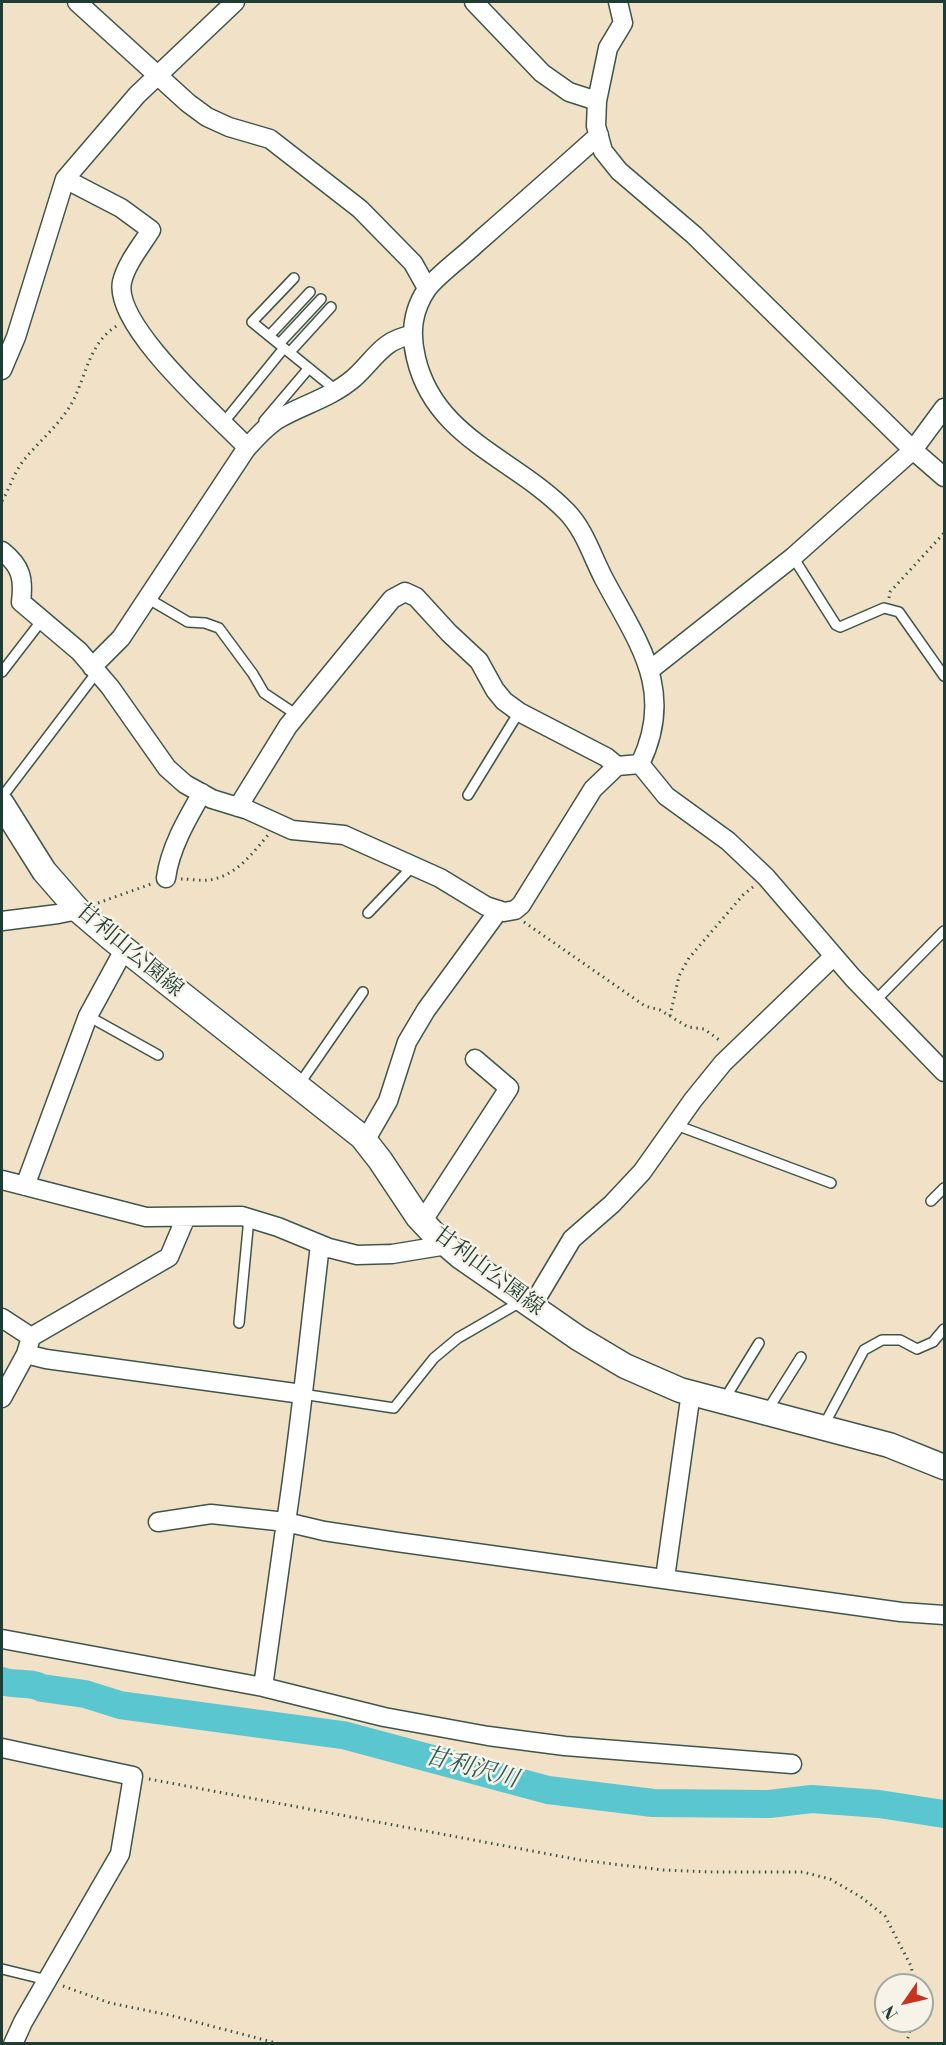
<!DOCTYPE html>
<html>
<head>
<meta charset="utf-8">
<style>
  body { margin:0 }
  #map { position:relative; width:946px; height:2045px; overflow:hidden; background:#f1e2c7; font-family:"Libre Bodoni",serif }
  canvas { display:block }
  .frame { position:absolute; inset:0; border:3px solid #1f3d34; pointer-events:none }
  .north { position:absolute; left:874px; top:1973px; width:60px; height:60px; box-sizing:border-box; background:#f7f3e8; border:2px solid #a1aaa0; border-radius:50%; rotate:236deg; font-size:16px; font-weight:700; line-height:24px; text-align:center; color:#1f3d34 }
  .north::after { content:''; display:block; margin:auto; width:21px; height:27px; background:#c8321e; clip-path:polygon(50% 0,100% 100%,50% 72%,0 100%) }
</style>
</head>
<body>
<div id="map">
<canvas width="946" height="2045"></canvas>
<div class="frame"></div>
<div class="north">N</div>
</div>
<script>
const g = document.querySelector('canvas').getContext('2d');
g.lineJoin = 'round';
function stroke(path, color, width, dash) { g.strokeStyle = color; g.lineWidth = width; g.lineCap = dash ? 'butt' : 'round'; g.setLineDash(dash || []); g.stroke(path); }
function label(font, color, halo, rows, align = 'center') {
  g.font = font + ' "Libre Bodoni","Noto Serif JP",serif'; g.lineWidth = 5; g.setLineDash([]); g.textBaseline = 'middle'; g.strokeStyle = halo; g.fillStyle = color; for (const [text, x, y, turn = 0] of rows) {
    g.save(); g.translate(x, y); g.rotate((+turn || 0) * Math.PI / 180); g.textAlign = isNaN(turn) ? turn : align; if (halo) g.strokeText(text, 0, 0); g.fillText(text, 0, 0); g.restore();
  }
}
stroke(new Path2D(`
  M2,1681c13,5 28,0 40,7l43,6 35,11 223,30 205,55 105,13 116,1 43,-5 67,5 65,10`), '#59c6d0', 28);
const lane = new Path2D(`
  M294,278l-42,44 85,69
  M269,336l41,-44
  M279,344l42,-45
  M290,352l41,-45
  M264,421l45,-53
  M224,422l60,-74
  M793,557l43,68 4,2 44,-19 15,4 45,64
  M147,598l41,24 17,1 14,5 34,46 11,19 33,22
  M2,672l40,-52
  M468,795l51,-83
  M2,797l95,-125
  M368,913l44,-46
  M875,1001l69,-70
  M88,1016l70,39
  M298,1086l65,-94
  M676,1125l155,58
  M931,1201l13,-13
  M239,1323l10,-105
  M302,1394l92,14 40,-50 24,-20 64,-37
  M724,1400l35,-57
  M767,1411l34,-54
  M823,1427l41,-77 18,-10h18l17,9 16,-7 11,-13
  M2,1969l45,11`);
const street = new Path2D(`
  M77,2l111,101 19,14 22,10 41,12 90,70 53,54 14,25
  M474,2l68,71 27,19 28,9 -1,25 7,25 16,20 75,64 219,215 31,27
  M597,101l11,-53 15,-25 -5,-21
  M599,135c-40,36 -81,72 -122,108 -12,12 -41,33 -50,46 -15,22 -17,44 -11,69 19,81 99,100 151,154 18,19 25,44 37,67 34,64 72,111 36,185
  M65,179l56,29 30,22c-10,16 -25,34 -29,52 -9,43 93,132 122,162l2,5
  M2,370l14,-33 49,-158 72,-84 98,-93
  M2,551c19,15 22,27 19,51l58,49 31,36 57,81 18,16 27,15 36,11 44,20 52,5 96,43 46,28 18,6 11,-2 6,-5 72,-116 24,-23 23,-2
  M92,667l29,-29 125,-189c10,-11 21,-24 34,-31 25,-14 52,-21 74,-40 21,-19 28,-38 58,-43
  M650,670l143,-113 120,-107 31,-42
  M640,764l26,32 62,45 38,36 87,101 91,94
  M238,807l50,-81 104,-127 13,-7 11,5 33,36 30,28 16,29 9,11 15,11 87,45 11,9
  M166,878c4,-30 21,-59 36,-85
  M2,921l56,-7 20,-4
  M365,1141l23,-40 19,-59 19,-32 73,-100
  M2,1180l144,37 96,-1 36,11 51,21 28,7 35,-1 55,-9
  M25,1186l63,-170 31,-57 7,-8
  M186,1217l-17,40 -138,80 -5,17 20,5 256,35
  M422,1222l87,-134 -34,-29
  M320,1245c-11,92 -20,185 -34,277l38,9 73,11 504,70 43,3
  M532,1306l40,-67 40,-35 30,-32 51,-72 30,-37 111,-107
  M2,1318l29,19
  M2,1398l24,-44
  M158,1522l53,-8 75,8 -23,165
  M665,1578l26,-186
  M2,1639l261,48 121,30 104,19 77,10 227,18
  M2,1748l131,28 -13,78 -97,168 -10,22`);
const secondary = new Path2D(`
  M2,804l42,67 34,39 34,29 250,198 18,23 38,57 15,16 28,24 117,81 47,28 55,24 209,55 55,22`);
stroke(lane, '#3e564a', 12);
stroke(street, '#3e564a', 21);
stroke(secondary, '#3e564a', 27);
stroke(new Path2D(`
  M2,501c8,-13 12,-29 22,-41 16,-20 38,-37 50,-61 13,-27 16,-57 44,-74
  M889,598l1,-6 54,-59
  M181,879c9,0 20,2 28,1 27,-4 43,-26 59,-45
  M98,903l53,-19
  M524,922l121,84 15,4 28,17 16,2 18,13
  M670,1016l9,-40 10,-18 54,-63 10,-8
  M149,1779l431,81 83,10 51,2h89l27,7 31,18 24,19 26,50 4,19
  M63,1986l47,17 59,12 111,29
  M906,2044l7,-23`), '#3e564a', 3, [1.5, 4.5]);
stroke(lane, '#fff', 9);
stroke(street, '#fff', 18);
stroke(secondary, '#fff', 24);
label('22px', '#1f3d34', '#f7f3e8', [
  ["甘利山公園線",129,951,40],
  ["甘利山公園線",488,1272,37]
]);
label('italic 24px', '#2e5f5b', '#f7f3e8', [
  ["甘利沢川",471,1769,15]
]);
</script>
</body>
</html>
